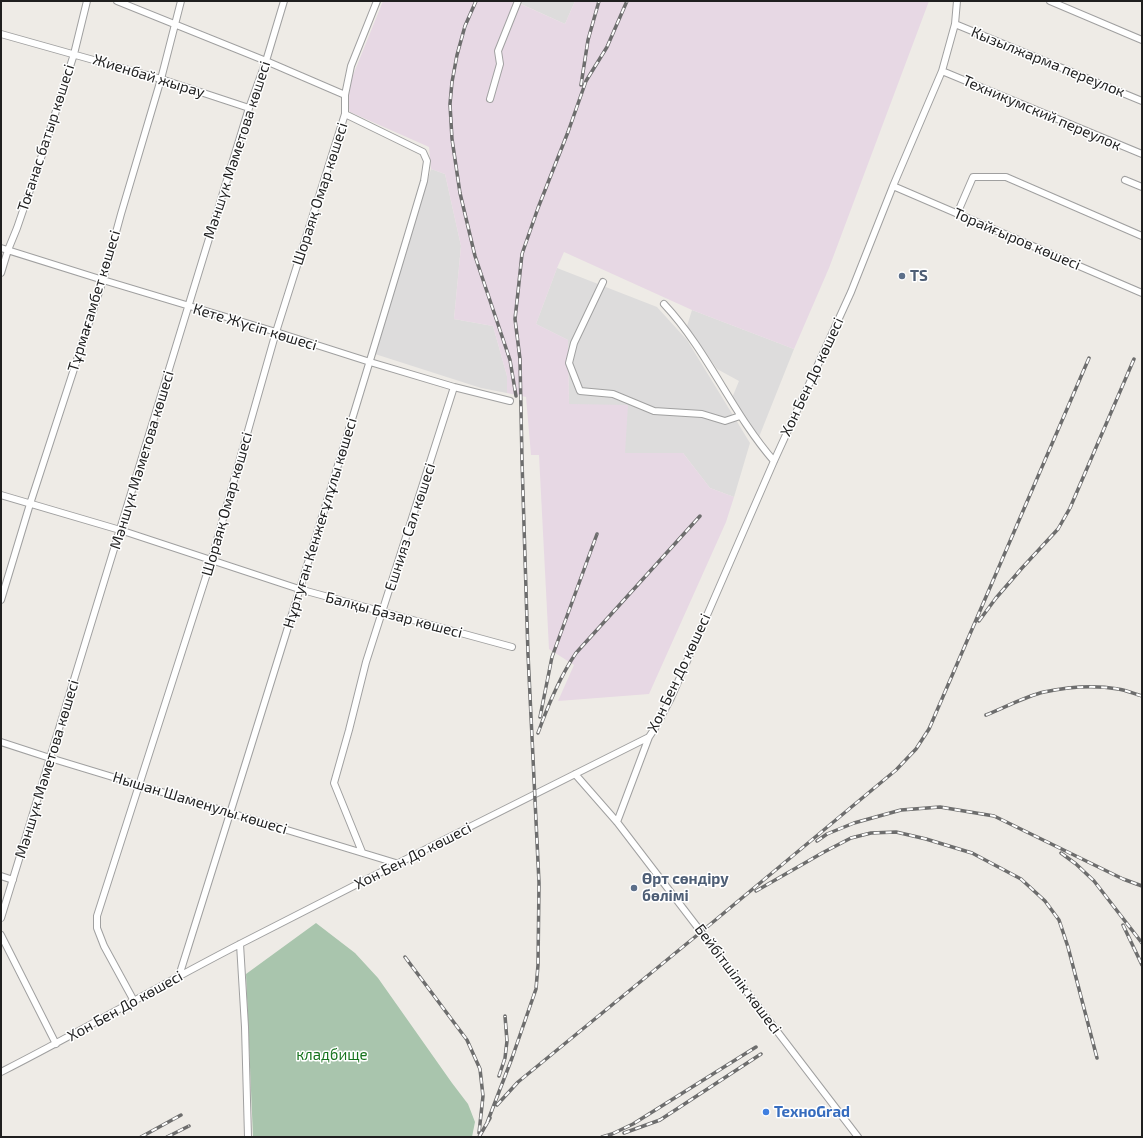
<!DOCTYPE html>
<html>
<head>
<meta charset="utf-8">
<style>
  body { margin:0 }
  #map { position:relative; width:1143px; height:1138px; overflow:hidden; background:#eeebe6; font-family:"Exo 2",sans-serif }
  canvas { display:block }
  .frame { position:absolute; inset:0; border:2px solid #1f1f1f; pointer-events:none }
</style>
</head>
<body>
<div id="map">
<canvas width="1143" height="1138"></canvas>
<div class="frame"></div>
</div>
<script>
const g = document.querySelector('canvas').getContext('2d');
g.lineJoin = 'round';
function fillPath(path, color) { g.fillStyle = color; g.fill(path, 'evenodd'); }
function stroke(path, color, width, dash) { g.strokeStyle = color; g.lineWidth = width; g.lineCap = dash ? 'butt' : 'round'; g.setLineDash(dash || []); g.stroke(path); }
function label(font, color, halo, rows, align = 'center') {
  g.font = font + ' "Exo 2",sans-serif'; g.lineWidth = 3; g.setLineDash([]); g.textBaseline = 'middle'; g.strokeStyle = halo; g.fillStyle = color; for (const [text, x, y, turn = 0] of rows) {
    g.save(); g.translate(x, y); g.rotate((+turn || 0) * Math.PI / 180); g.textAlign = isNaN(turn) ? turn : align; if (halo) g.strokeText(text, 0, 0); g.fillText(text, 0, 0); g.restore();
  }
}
fillPath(new Path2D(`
  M523,1h52l-10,23 -44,-20z
  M431,169l14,5 16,72 -7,73 39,7 14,50v17l-26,-5 -106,-34z
  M557,268l100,39 30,33 63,103 -16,54 -24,-9 -27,-35h-58l-56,-49 -1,-64 -32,-16z
  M692,310l102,39 -35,88 -27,-39 7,-17 -22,-12 -30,-43z`), '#dddcdc');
fillPath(new Path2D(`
  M383,1h131l51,23 10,-23h354l-100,267 -35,81 -102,-39 -128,-58 -7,16 -21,56 32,16 1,64 59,1 -3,48h58l27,35 24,9 -8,25 -77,172 -91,7 16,-36 -25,-16 -10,-194h-8l-5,-58 -19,-4v-17l-14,-50 -39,-7 7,-73 -16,-72 -14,-5 -2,-22 -79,-35 -5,-17z`), '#e7d8e4');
fillPath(new Path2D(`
  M316,923l39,30 23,25 74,105 16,21 7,18 -3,15h-219l-7,-163z`), '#a9c5ad');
const minor = new Path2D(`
  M117,1l149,60 79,34
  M1050,1l92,39
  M955,24l187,77
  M1,34l160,45 88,29
  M942,71l200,83
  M490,99l10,-35 -2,-13 20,-50
  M1125,180l17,7
  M893,186l249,107
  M957,214l16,-37h33l136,59
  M1,248l102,32 173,52 94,30 84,25 56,14
  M1,273l7,-23 9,-22 25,-73 32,-101 13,-53
  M603,282l-29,61 -5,20 11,28 33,3 41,17 48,3 23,7 15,-5
  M664,304c44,47 68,109 110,157
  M1,495l119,35 179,59 213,58
  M1,600l29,-96 73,-224 18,-66 40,-135 20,-78
  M1,742l49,16 349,106
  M575,774l42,48 241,315
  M617,822l32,-85
  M362,852l-28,-69 15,-53 17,-68 88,-275
  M1,876l12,4
  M1,918l248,-810 17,-47 18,-60
  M1,935l55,109
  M240,944l5,83 3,110
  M179,976c83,-264 166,-529 245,-795l3,-20 -4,-9 -78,-38
  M134,1001l-30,-55 -7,-18v-12l114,-355 65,-229 69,-218v-19l6,-29 26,-65
  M1,1072c81,-41 159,-87 239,-128 136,-70 272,-139 409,-207l6,-9 16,-30 103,-237 77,-169 42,-106 49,-115 13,-47 2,-23`);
stroke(minor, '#a0a0a0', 8);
stroke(minor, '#fff', 6);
const rail = new Path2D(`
  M476,1l-11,25 -8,29 -5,27 -2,22 2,35 8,54 15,63 35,104 6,36
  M581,85l7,-45 11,-39
  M979,621l17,-23 26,-30 36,-39 12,-21 64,-149
  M986,715c18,-7 40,-19 58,-23 24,-5 50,-7 74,-3 8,1 16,5 24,7
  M540,717l12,-60 45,-123
  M538,733c9,-25 23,-58 38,-80l124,-137
  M817,841l10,-7 27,-11 47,-13 39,-3 54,9 129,63 19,7
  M1061,853l15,11 18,17 48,62
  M756,891l68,-39 27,-14 20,-5 25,-1 30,7 46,14 49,26 24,22 14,19 9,27 29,111
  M1123,925l19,40
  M405,957l62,83 13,29 3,27 -4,37
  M499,1076l6,-18 2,-17 -2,-25
  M497,1105l21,-23 183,-150 195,-162 20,-21 13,-20 160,-371
  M487,1123l25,-65 24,-69 2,-24 1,-82 -11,-229 -6,-193 -2,-102 -5,-40 3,-27 4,-38 16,-46 30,-76 18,-51 21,-34 20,-46
  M624,1133l36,-13 101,-66
  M141,1137l40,-22
  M167,1137l22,-11
  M479,1137l11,-19
  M602,1137l10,-3 21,-10 123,-77`);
stroke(rail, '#6d6d6d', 3.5);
stroke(rail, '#fff', 2, [6]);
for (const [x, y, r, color] of [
  [902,276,4,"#5c6f8a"],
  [634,888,4,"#5c6f8a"],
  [766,1112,4,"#3f7fe0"]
]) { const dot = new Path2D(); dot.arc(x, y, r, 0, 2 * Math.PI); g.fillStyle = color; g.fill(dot); stroke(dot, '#fff', 1.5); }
label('15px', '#1f1f1f', '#fff', [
  ["Кызылжарма переулок",1048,62,22],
  ["Жиенбай жырау",149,76,17],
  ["Техникумский переулок",1042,113,23],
  ["Тоғанас батыр көшесі",46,138,-72],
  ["Мәншүк Мәметова көшесі",237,150,-72],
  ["Шораяқ Омар көшесі",320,194,-72],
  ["Торайғыров көшесі",1017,239,23],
  ["Тұрмағамбет көшесі",94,301,-73],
  ["Кете Жүсіп көшесі",255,327,17],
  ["Хон Бен До көшесі",812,377,-65],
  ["Мәншүк Мәметова көшесі",142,460,-73],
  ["Шораяқ Омар көшесі",227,504,-74],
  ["Нұртуған Кенжеғұлұлы көшесі",320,523,-73],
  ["Ешнияз Сал көшесі",410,527,-72],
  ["Балқы Базар көшесі",394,615,15],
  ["Хон Бен До көшесі",679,673,-65],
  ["Мәншүк Мәметова көшесі",47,769,-73],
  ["Нышан Шаменулы көшесі",200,803,17],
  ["Хон Бен До көшесі",413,856,-27],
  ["Бейбітшілік көшесі",738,979,53],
  ["Хон Бен До көшесі",125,1006,-29]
]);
label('bold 15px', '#4e5e75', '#fff', [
  ["TS",910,276],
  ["Өрт сөндіру",642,879],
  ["бөлімі",642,896]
], 'left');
label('15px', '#16731d', '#fff', [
  ["кладбище",332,1055]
]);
label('bold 15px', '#366cbe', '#fff', [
  ["ТехноGrad",774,1112]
], 'left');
</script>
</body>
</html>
